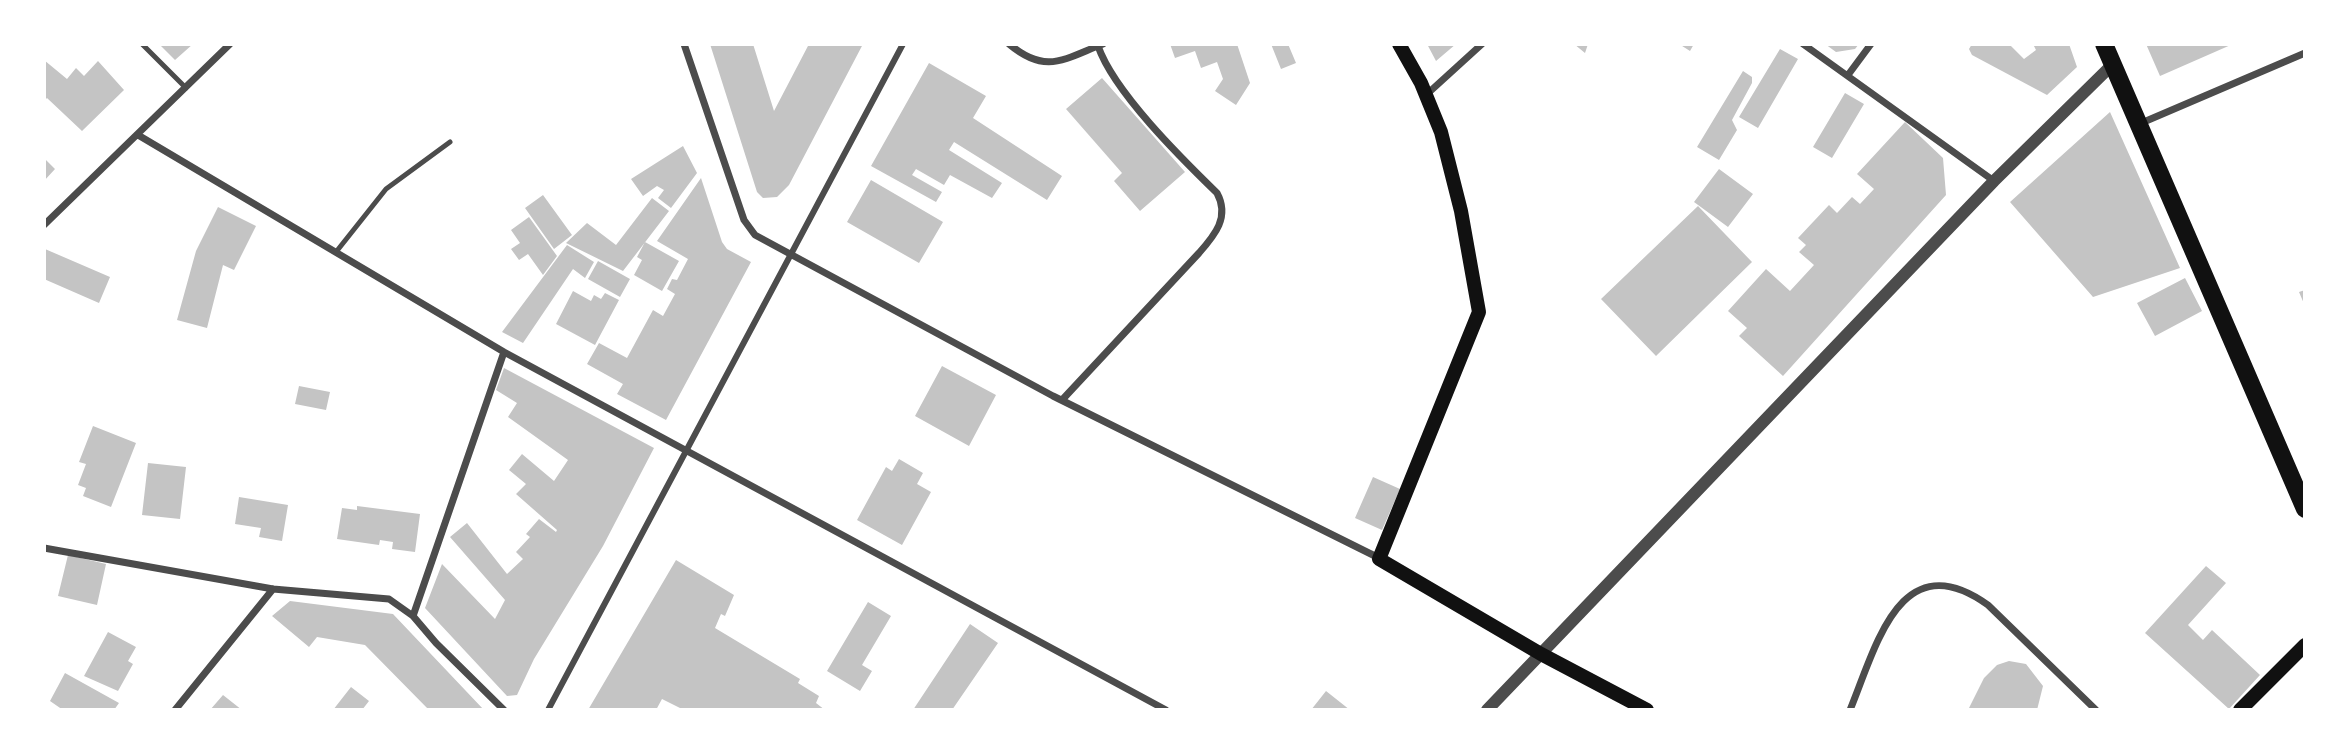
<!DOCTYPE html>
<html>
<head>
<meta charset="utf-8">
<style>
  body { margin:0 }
  #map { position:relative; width:2349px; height:754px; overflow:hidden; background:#fff; font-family:"Work Sans",sans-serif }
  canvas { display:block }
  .frame { position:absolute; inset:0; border:46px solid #fff; pointer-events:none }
</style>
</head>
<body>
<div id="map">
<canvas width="2349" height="754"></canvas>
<div class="frame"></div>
</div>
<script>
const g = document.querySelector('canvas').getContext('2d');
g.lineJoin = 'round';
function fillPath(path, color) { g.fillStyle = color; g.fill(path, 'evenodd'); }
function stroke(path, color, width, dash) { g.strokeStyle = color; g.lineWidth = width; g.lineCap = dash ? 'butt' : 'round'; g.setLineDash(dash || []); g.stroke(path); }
fillPath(new Path2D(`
  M159,44h34l-18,16z
  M710,44h43l21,67 35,-67h54l-74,141 -12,12 -14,1 -6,-6z
  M1170,44h67l13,39 -14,22 -21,-14 8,-12 -6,-17 -16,6 -6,-17 -20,7z
  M1271,44h17l8,19 -15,6z
  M1427,44h29l-20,17z
  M1574,44h14l-3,9z
  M1679,44h15l-4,7z
  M1825,44h34l-4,5 -19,3z
  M1972,44h37l15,15 12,-9 -3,-6h36l8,23 -30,28 -75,-40 -3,-6z
  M2146,44h87l-73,32z
  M1780,49l18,10 -40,69 -19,-11z
  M44,60l23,19 9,-11 8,8 14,-15 26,29 -42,41 -35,-33 -3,3z
  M929,63l57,33 -13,22 89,58 -15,24 -93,-58 -5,8 53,33 -10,15 -42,-23 -6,10 -28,-16 -4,6 30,17 -6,10 -65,-36z
  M1743,71l9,6v6l-20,37 5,10 -18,30 -22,-13z
  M1102,78l83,94 -45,39 -26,-30 8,-8 -56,-64z
  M1845,93l19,11 -32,54 -19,-11z
  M2110,112l70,156 -87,29 -83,-95z
  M1905,122l38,36 3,37 -163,181 -44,-40 8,-8 -19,-17 38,-42 24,22 24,-26 -15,-13 7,-7 -8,-7 31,-33 8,8 15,-16 8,7 14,-15 -17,-15z
  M683,146l14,27 -26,35 -13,-10 6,-8 -7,-4 -14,10 -12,-17z
  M44,158l11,11 -11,12z
  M1719,169l34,25 -25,33 -34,-25z
  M701,178l21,64 5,7 24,13 -85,158 -49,-26 6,-10 -36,-20 12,-21 28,15 26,-48 10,6 12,-22 -8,-5 5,-10 5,1 11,-21 -31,-18z
  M871,180l72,42 -24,41 -72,-41z
  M543,195l29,40 -18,14 -29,-41z
  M652,198l17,13 -46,60 -57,-28 21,-20 29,22z
  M1698,206l54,56 -96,94 -55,-57z
  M218,207l38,19 -22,44 -11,-5 -16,63 -30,-8 19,-69z
  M529,217l28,39 -14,19 -15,-21 -9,6 -8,-11 9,-6 -9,-13z
  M645,242l34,19 -17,30 -28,-16 8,-15 -5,-3z
  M567,245l27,17 -9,16 -12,-9 -50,74 -21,-11z
  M45,249l65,28 -11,26 -55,-24z
  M598,261l32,18 -10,18 -32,-18z
  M2185,278l17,33 -47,25 -18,-33z
  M2305,290v16l-6,-14z
  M573,291l18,10 3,-6 7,4 4,-6 14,7 -24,45 -39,-21z
  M942,366l54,29 -27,51 -54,-30z
  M504,368l150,80 -51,98 -69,113 -17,36 -10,1 -82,-88 17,-44 53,55 10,-19 -55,-63 17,-14 40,51 16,-15 -7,-7 14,-15 -4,-3 13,-15 17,13 1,-2 -41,-36 10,-10 -17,-14 13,-16 32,27 14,-21 -60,-43 9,-14 -21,-13z
  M299,386l31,6 -4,18 -31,-6z
  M93,426l43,17 -25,64 -28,-11 3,-8 -8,-3 8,-21 -7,-2z
  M899,459l24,14 -6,11 14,8 -29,53 -45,-25 29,-53 6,4z
  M148,463l38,4 -6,52 -38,-4z
  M1373,477l27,12 -18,41 -27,-12z
  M239,497l49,8 -6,36 -23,-4 2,-9 -26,-4z
  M357,506l63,8 -5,38 -23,-3 1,-7 -13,-2 -1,5 -42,-6 5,-31 15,2z
  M68,555l38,9 -9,41 -39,-9z
  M676,560l58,35 -9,21 -4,-2 -6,14 85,51 -2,4 21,13 -3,7 9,7h-141l-22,-11 -6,11h-68z
  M2206,566l20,17 -38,42 15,15 9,-10 48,45 -31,34 -84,-76z
  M290,601l103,13 91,96h-55l-64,-65 -48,-8 -8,10 -37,-31z
  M868,602l23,14 -29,49 10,6 -12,20 -33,-20z
  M970,624l28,19 -46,67h-39z
  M108,632l28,15 -8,14 5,3 -15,27 -34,-15z
  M2009,661l17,3 17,22 -6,24h-69l16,-32 13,-13z
  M65,673l54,30 -5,7h-51l-13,-9z
  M351,687l18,14 -7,9h-29z
  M1326,691l24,19h-39z
  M223,695l19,15h-32z`), '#c4c4c4');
stroke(new Path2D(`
  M142,44l44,44
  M336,252l50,-63 64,-47`), '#4c4c4c', 5);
stroke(new Path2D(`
  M548,710l355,-666`), '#4c4c4c', 6);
stroke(new Path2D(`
  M684,44l60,176 11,15 298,161 326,162
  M1009,44c37,31 55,15 94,0
  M1803,44l191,137
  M1848,75l23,-31
  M1426,95l56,-51
  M2139,124l166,-71
  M138,135l366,217 662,358
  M44,225l186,-181
  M1062,400l137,-147c16,-18 31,-36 18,-60 -36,-35 -103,-101 -119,-147
  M44,548l229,41 116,10 24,17 23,27 68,67
  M413,616l91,-264
  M175,710l98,-121
  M1850,710c26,-63 50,-168 138,-105l108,105`), '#4c4c4c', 7);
stroke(new Path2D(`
  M1487,710l507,-529 118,-116`), '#4c4c4c', 12);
stroke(new Path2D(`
  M1399,44l22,39 20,49 20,79 18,101 -100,247 162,95 106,56
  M2240,710l65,-65`), '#111', 14);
stroke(new Path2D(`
  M2104,44l201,465`), '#111', 18);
</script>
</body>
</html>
